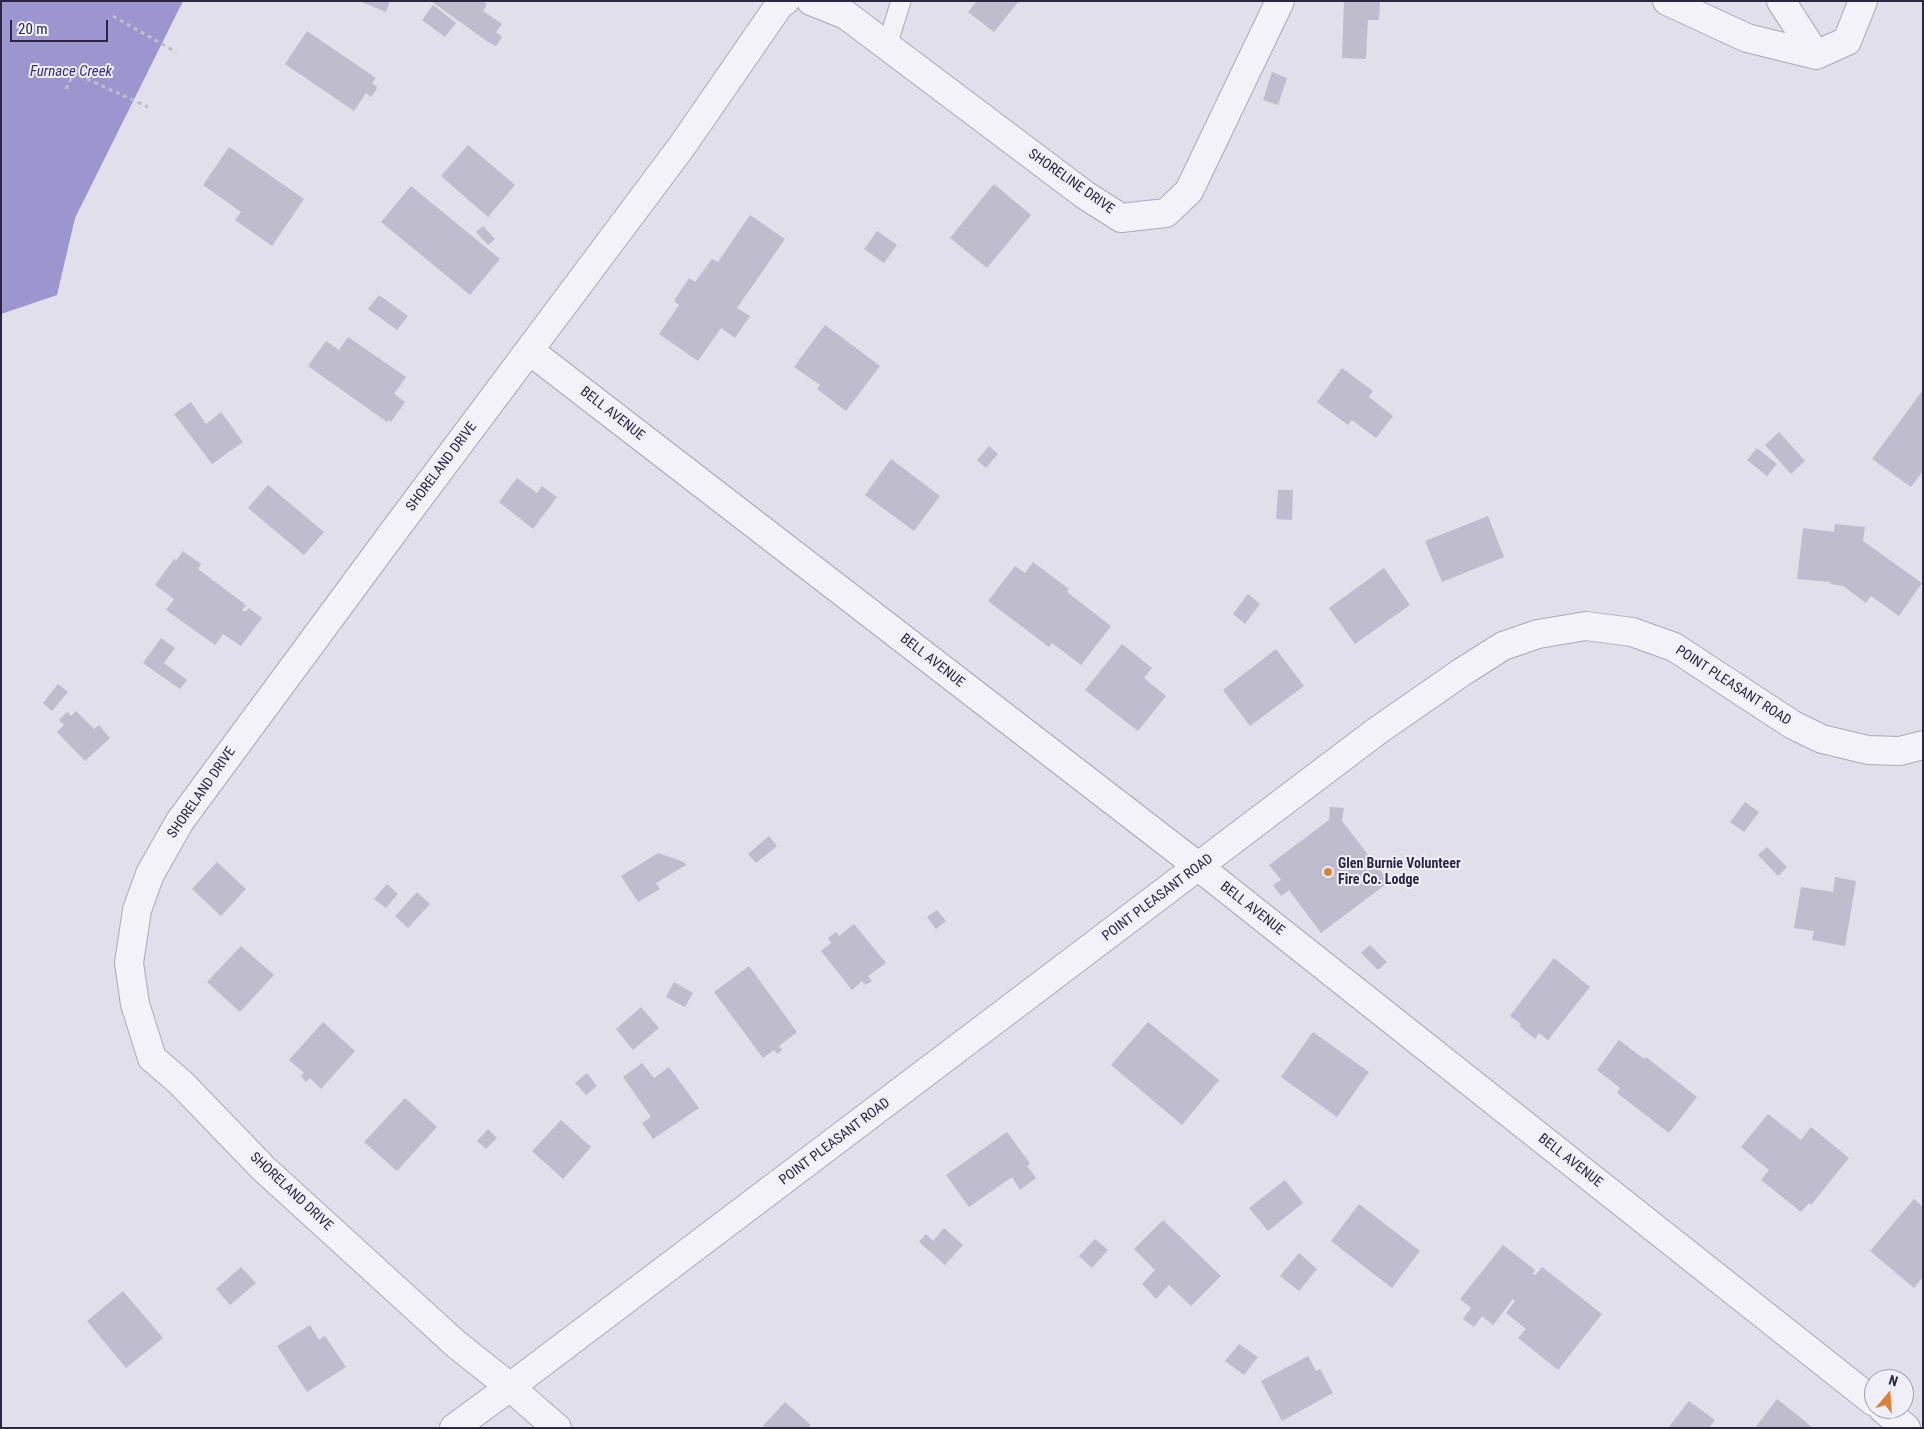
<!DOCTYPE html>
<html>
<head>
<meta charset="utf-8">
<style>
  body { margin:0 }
  #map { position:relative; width:1924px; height:1429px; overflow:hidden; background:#e1dfea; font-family:"Roboto Condensed",sans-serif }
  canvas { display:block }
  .frame { position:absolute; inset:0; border:2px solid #2d2643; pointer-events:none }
  .north { position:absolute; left:1864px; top:1369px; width:50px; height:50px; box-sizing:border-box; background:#f0eff7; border:1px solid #a29faf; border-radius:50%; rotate:18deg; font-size:14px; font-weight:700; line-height:20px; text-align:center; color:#2d2643 }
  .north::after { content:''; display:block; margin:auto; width:18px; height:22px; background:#dc8136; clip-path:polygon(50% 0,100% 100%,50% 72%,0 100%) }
  .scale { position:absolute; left:10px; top:20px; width:98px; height:22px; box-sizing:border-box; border:2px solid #2d2643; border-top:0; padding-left:6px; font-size:15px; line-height:18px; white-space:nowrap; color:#2d2643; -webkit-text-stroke:4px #f0eff7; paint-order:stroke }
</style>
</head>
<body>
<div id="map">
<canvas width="1924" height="1429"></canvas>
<div class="frame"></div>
<div class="north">N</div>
<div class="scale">20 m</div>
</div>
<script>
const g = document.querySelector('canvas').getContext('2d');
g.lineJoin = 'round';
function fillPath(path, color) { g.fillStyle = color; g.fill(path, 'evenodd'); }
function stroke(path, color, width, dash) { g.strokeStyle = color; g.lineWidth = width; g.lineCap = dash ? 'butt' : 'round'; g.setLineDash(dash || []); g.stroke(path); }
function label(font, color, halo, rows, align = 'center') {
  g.font = font + ' "Roboto Condensed",sans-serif'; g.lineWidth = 4; g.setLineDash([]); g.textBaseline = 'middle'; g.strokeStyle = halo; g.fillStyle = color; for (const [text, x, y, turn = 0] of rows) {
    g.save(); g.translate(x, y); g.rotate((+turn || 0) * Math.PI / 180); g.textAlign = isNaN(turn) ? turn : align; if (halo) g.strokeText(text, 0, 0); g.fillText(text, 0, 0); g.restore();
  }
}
fillPath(new Path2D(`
  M1,1h182l-108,217 -18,77 -56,19z`), '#9c96ce');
fillPath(new Path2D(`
  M359,1h31l-4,11z
  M431,1h52l4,3 -4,7 19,13 -6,8 6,5 -6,9 -8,-4z
  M977,1h42l-25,31 -26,-20z
  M1344,1h36l-1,19h-11l-2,39 -24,-1z
  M433,5l23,18 -11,14 -23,-17z
  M307,31l69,47 -4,5 5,4 -1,3 -5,7 -5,-4 -12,18 -69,-47z
  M1272,72l15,6 -9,27 -15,-5z
  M468,145l47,40 -27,32 -47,-41z
  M229,147l75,52 -32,47 -37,-26 6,-8 -38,-27z
  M994,184l37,31 -44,53 -37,-30z
  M411,186l89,73 -30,36 -89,-73z
  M750,215l35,24 -48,69 13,8 -15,22 -14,-10 -23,33 -39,-27 20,-29 -5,-4 15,-23 6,4 17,-23 6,3z
  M483,226l12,13 -7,6 -12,-13z
  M877,231l20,14 -13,18 -20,-14z
  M379,295l29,21 -11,14 -29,-21z
  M825,325l55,41 -34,45 -29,-22 3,-4 -26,-18z
  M348,337l58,40 -12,17 11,8 -14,20 -2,-2 -2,2 -79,-56 18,-25 13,9z
  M1342,368l31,23 -4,6 24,19 -17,22 -24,-18 -4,5 -31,-23z
  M1923,390v81l-12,16 -39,-28z
  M191,402l15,22 15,-12 22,30 -31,22 -38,-50z
  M1779,432l26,29 -14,13 -26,-29z
  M989,446l9,8 -12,14 -9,-8z
  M1757,448l20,16 -10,12 -20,-16z
  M891,459l49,37 -26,35 -49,-36z
  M517,478l20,15 5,-7 15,11 -24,32 -34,-27z
  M268,485l56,47 -20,23 -56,-47z
  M1278,490h15l-1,30 -16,-1z
  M1488,516l16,41 -62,25 -17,-41z
  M1835,524l30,3 -2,14 59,42 -23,33 -28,-20 -5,7 -23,-17 -13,-2 1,-2 -34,-3 6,-51 31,4z
  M183,551l18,13 -3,5 48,36 -4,5 3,2 4,-4 13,10 -21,28 -18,-12 -8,11 -49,-35 8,-11 -19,-14 19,-26 2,2z
  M1033,562l36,27 -2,3 44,34 -30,39 -29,-22 -3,4 -61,-46 27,-35 10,7z
  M1384,568l26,37 -55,39 -26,-36z
  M1248,594l12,10 -15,20 -12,-10z
  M161,638l14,10 -11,15 23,17 -7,9 -37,-26z
  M1122,644l30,24 -8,10 22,18 -28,35 -53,-41z
  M1276,649l28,37 -54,40 -27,-36z
  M58,684l10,8 -16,19 -9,-8z
  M76,711l18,18 5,-4 11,13 -25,23 -28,-29 7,-7 -5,-5 8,-8 4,4z
  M1745,802l14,10 -15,20 -14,-10z
  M1330,807l14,1 -2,13 47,61 -68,51 -32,-43 -8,6 -8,-11 8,-5 -12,-15 60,-45z
  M769,836l8,10 -21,17 -8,-9z
  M1767,847l20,20 -9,9 -20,-21z
  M658,853l26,9 2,3 -30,18 4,6 -22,13 -17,-26z
  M217,862l29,27 -25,27 -29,-27z
  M1835,877l21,4 -11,65 -33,-6 2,-9 -20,-3 7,-41 32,5z
  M387,884l11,10 -12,14 -12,-9z
  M417,892l13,12 -22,24 -13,-12z
  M937,910l9,11 -10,8 -9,-12z
  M854,924l32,39 -18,13 4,5 -7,4 -3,-4 -10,9 -31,-39 10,-8 -3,-5 8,-6 3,4z
  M1370,945l17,17 -9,8 -17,-17z
  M241,946l33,29 -34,37 -33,-30z
  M1554,958l36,29 -42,53 -9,-7 -4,6 -16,-13 2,-2 -11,-8z
  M749,966l48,66 -18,14 3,4 -5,4 -3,-4 -11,8 -49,-66z
  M674,982l19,11 -8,14 -19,-10z
  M641,1007l18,21 -26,22 -17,-21z
  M323,1022l32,29 -34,38 -11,-11 -4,4 -5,-6 3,-3 -15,-13z
  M1148,1022l71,58 -37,45 -71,-60z
  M1313,1032l56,40 -32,45 -56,-40z
  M1619,1040l25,19 2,-2 51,40 -28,36 -52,-40 3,-5 -23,-18z
  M642,1063l12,15 15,-11 30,41 -46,31 -11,-16 9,-6 -28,-40z
  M587,1073l10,13 -11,9 -11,-12z
  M405,1098l32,29 -40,44 -33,-29z
  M1768,1114l33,26 10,-13 38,31 -38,47 -2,-2 -8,9 -40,-32 8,-10 -28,-23z
  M561,1120l30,27 -28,32 -31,-28z
  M488,1129l9,9 -11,11 -9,-8z
  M1007,1132l22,30 1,2 -3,2 9,12 -16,12 -8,-13 -43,30 -23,-32z
  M1285,1180l18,23 -35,28 -19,-23z
  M1914,1199l9,8v70l-9,11 -44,-37z
  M1359,1204l61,47 -28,37 -61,-47z
  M1163,1220l58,56 -30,30 -22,-21 -13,14 -14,-15 13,-14 -21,-21z
  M944,1228l19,17 -18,20 -26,-23 7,-8 7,7z
  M1095,1239l13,11 -16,18 -13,-12z
  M1503,1245l32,25 -2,4 2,1 7,-8 60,47 -44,56 -40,-32 8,-9 -20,-16 9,-12 -2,-2 -20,26 -11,-9 -8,11 -11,-8 8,-11 -11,-9z
  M1299,1253l18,16 -18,22 -19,-15z
  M241,1267l15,16 -26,22 -14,-16z
  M123,1291l40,47 -37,30 -39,-47z
  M310,1325l9,15 6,-4 21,31 -39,25 -30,-46z
  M1239,1344l19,13 -14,18 -19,-14z
  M1308,1356l8,15 4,-2 13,24 -51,28 -21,-40z
  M1777,1399l24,19 12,10h-58z
  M1689,1401l26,19 -6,8h-41z
  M785,1402l26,23 -3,3h-43l-2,-2z`), '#bfbccd');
const service = new Path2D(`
  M887,46l14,-45`);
const minor = new Path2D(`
  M811,1l35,14 239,180 36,23 45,-5 23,-22 91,-190
  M1667,1l80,37 69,17 31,-14 16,-40
  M1781,1l35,54
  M530,351l669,516 675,535
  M1883,1409l23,19
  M454,1428l56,-41 867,-656 85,-59 41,-26 35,-12 48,-8 46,6 42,15 119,78 29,14 46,11 32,1 23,-6
  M557,1428l-47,-41 -53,-42 -194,-177 -82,-85 -29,-25 -17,-54 -6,-41 8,-53 13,-36 30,-53 217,-294 285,-381 98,-142 5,-3`);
stroke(service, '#aba8b8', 21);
stroke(minor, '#aba8b8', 30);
stroke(new Path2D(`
  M113,16l63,36
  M66,89l8,-16 74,34`), '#c0bdc9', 3, [4, 4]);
stroke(service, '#f3f2f8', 19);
stroke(minor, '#f3f2f8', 28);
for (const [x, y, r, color] of [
  [1328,872,5,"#dc8136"]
]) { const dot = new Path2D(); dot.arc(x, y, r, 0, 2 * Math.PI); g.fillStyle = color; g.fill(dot); stroke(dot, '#f0eff7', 2); }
label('14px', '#2d2643', '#f0eff7', [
  ["SHORELINE DRIVE",1071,182,35],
  ["BELL AVENUE",612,414,38],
  ["SHORELAND DRIVE",442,467,-53],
  ["BELL AVENUE",932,661,38],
  ["POINT PLEASANT ROAD",1733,686,33],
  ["SHORELAND DRIVE",202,793,-55],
  ["POINT PLEASANT ROAD",1158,898,-37],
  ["BELL AVENUE",1252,909,38],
  ["POINT PLEASANT ROAD",835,1142,-37],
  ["BELL AVENUE",1570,1161,38],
  ["SHORELAND DRIVE",291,1192,43]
]);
label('bold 14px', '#2d2643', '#f0eff7', [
  ["Glen Burnie Volunteer",1338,864],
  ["Fire Co. Lodge",1338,880]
], 'left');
label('italic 15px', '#382c7b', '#f0eff7', [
  ["Furnace Creek",71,72]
]);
</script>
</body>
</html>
